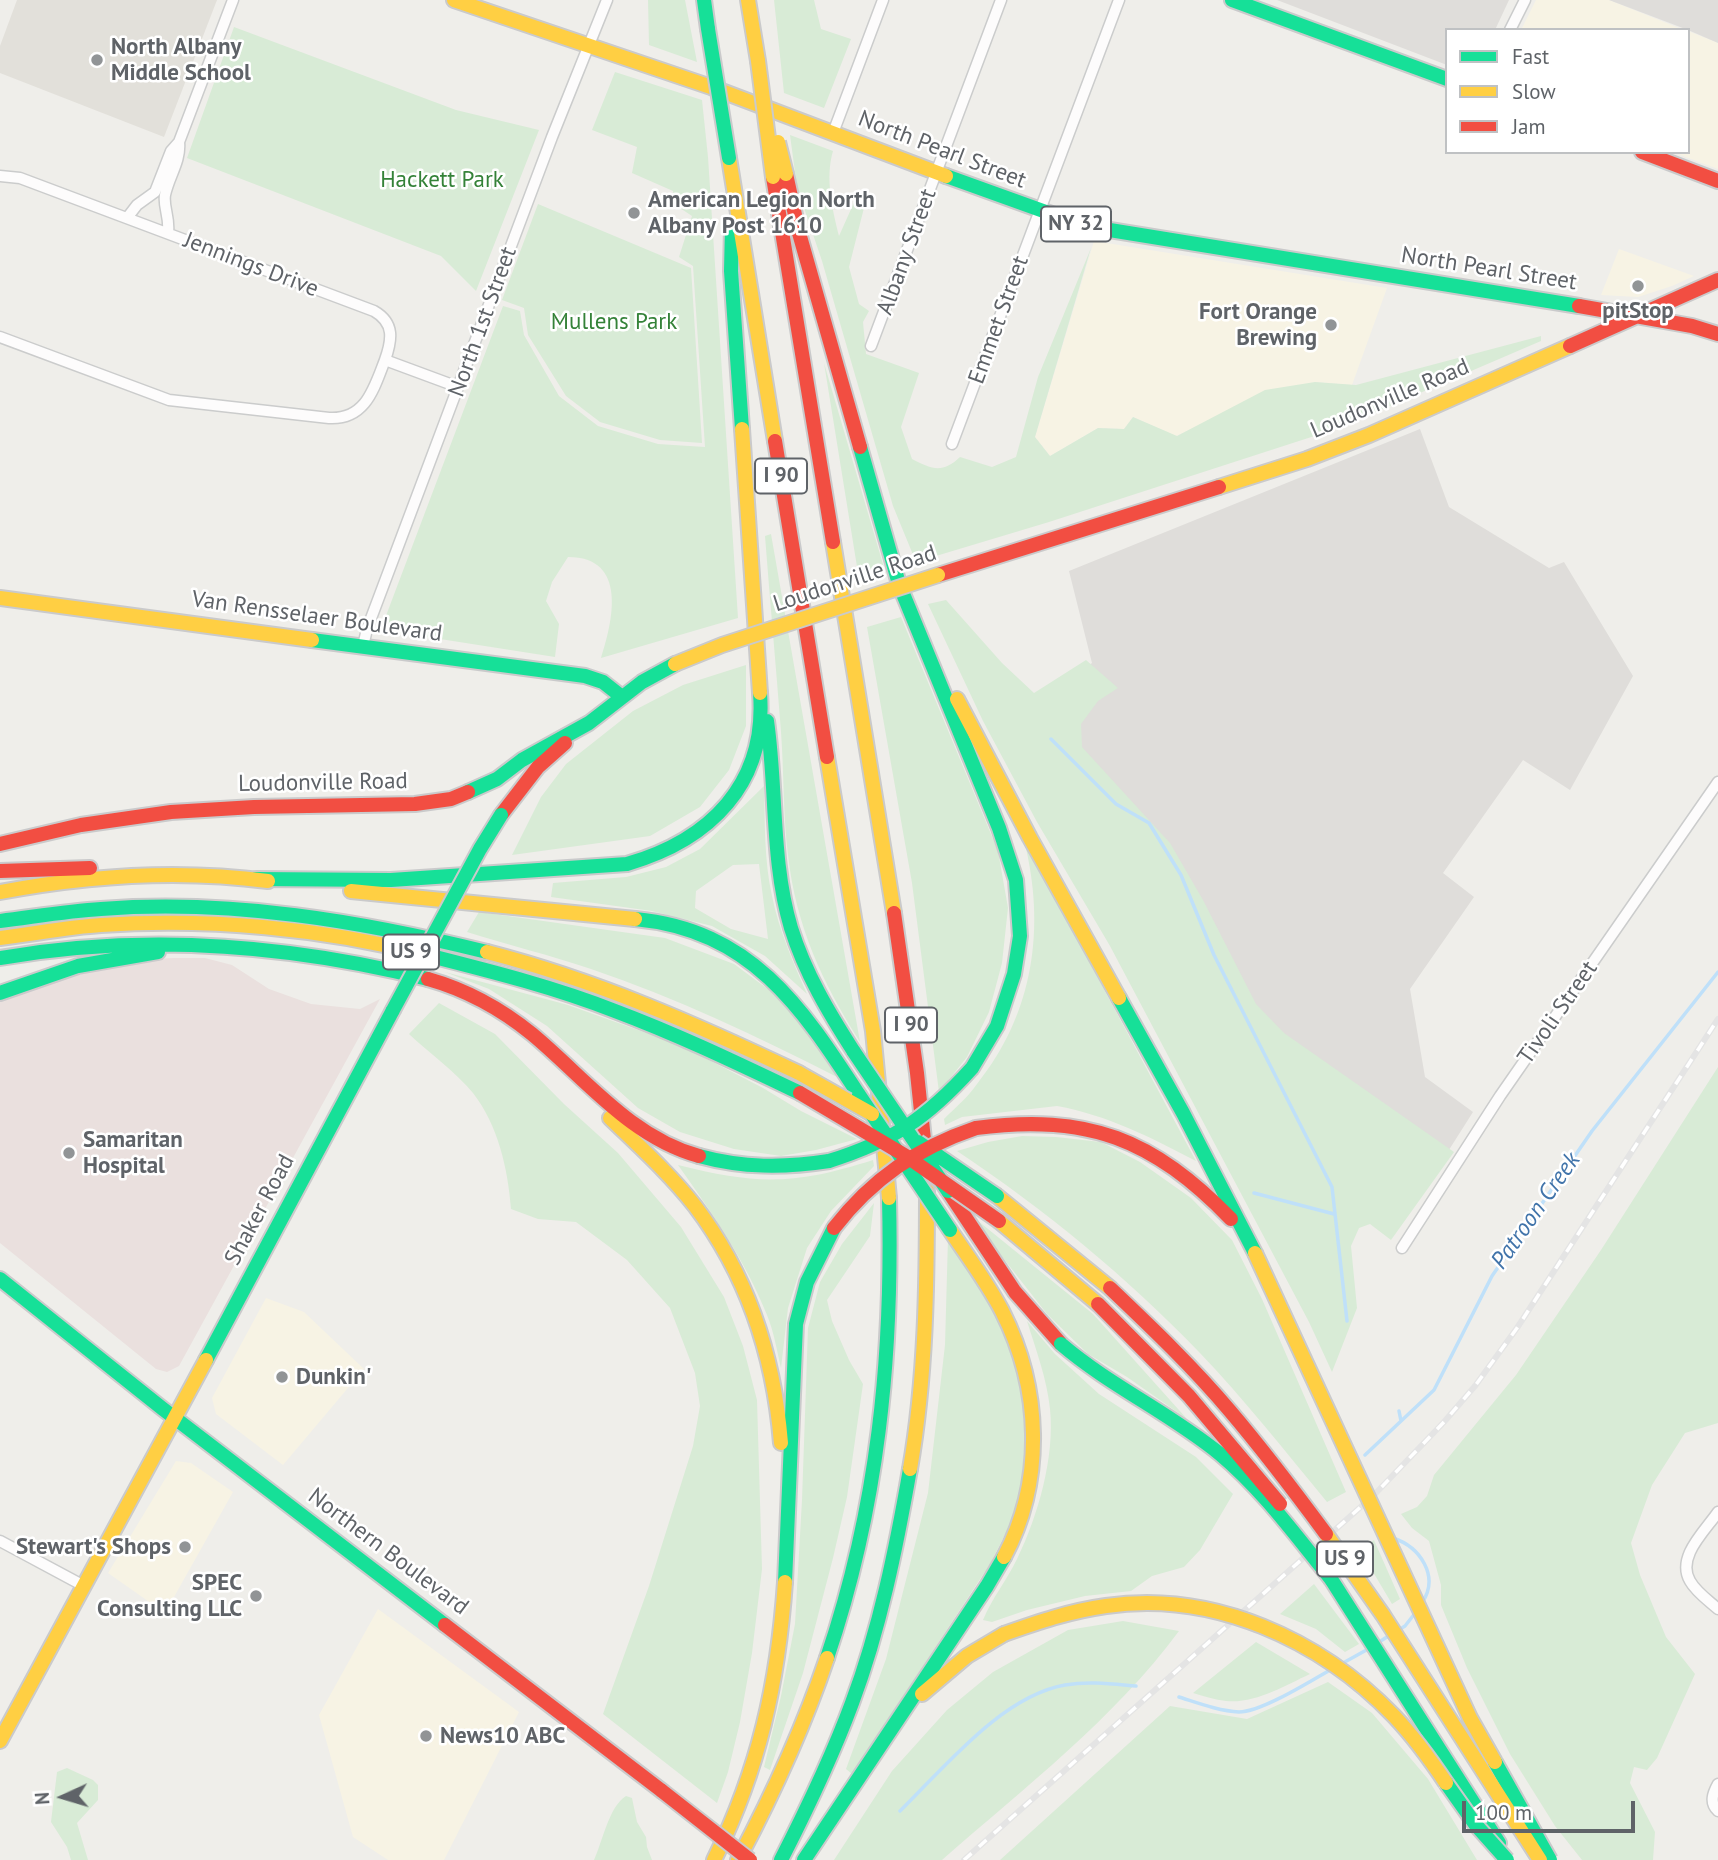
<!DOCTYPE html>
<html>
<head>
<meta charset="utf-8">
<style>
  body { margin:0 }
  #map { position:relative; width:1718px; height:1860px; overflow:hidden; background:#efeeea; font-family:"PT Sans",sans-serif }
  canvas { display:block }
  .legend { position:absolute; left:1445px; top:28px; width:245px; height:126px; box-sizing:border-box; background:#fff; border:2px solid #bfc1c3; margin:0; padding:9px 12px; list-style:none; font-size:21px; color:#5f6368 }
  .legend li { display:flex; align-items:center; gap:14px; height:35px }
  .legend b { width:35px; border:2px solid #bfc1c3 }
  .north { position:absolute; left:28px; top:1762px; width:70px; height:70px; -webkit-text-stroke:5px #fff; paint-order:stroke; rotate:266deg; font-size:19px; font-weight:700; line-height:28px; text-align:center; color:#5f6368 }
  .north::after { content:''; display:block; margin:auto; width:24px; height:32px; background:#5f6368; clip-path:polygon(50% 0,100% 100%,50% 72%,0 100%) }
  .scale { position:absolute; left:1462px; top:1801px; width:173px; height:32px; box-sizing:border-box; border:4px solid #5f6368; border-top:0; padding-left:9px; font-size:21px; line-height:24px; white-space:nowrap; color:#5f6368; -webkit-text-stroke:5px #fff; paint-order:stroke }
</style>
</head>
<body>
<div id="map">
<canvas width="1718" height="1860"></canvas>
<ul class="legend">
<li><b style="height:9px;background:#16e098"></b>Fast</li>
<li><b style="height:9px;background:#ffcf43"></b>Slow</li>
<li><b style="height:9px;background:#f24e42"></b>Jam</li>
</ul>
<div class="north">N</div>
<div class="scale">100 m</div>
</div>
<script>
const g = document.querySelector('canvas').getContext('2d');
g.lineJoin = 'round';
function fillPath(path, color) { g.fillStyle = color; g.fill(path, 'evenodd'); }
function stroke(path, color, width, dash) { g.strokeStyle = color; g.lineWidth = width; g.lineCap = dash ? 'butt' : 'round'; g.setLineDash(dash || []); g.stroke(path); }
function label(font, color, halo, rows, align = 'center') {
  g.font = font + ' "PT Sans",sans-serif'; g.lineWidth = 5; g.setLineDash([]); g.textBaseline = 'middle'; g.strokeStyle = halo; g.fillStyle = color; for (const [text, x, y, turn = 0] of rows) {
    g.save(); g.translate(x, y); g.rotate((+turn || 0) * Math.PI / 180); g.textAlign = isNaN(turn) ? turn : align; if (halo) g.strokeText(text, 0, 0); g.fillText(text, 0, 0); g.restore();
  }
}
fillPath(new Path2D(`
  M1536,0h73l75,30h-163z
  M1688,31l30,12v126l-46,-17h16z
  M1094,241l293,47 -35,97 -37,-3 -106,39 -33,15 -43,-19 -9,12 -26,-1 -48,28 -15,-19z
  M1619,249l75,27 -22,10 -34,11 -37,-2z
  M266,1298l38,14 60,57 -81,96 -67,-51 -4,-16z
  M176,1461l15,2 42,29 -68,121 -57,-40z
  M378,1609l141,103 -75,148h-56l-35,-23 -34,-122z`), '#f7f3e4');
fillPath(new Path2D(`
  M1277,0h232l-14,30h-48v35z
  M1609,0h109v43l-30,-13z
  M1420,429l29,78 100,61 15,-6 69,114 -63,114 -47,-30 -80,113 31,24 -64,92 15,88 48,35 -66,104 -380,-507 65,-46 -23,-92z`), '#dfddda');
fillPath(new Path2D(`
  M17,0h200l-53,137 -164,-64v-27z`), '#e2e0da');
fillPath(new Path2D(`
  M174,958h31l27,7 37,24 42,15 49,5 20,-10 -201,367 -12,6 -11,-3 -156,-126v-242l48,-20 103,-22z`), '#eae0de');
fillPath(new Path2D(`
  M648,0h37l12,62 -48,-17z
  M774,0h40l7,29 30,10 -27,69 -40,-15z
  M234,27l222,83 83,20 -63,161 -35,-35 -254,-98z
  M615,72l87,28 6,57 30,461 -137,40c12,-37 27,-101 -33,-101l-16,25 -6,19 13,23 -4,33 -166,-26 -5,-10 119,-315 17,5 4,24 35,61 39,30 60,18 47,3 -12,-181 -14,-9 13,-41 -18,-12 -1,-13 -41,-18 5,-26 -45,-17z
  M790,135l43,16c-8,27 -1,57 6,85l17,-38 10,2 -17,67 10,37 10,7 -6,11 3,32 53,19 -18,54 11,32c20,10 30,15 48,-2l32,10 24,-10 22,-80 53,-129 -56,189 15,19 48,-28 26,1 9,-12 44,19 88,-46 50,-8 41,3 185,-49v5l-205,88 -287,93 -133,40 -23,-56 -71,-245 -25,-74z
  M538,204l153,64 11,175 -42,-3 -60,-18 -34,-26 -38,-61 -4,-27 -22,-8z
  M824,363l61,208 -26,8z
  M771,534l89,508c-38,-60 -64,-116 -72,-187 -5,-41 -4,-82 -7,-123 -5,-65 -11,-131 -16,-196z
  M946,600l56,63 32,30 52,-33 32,28 -20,13 -17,23 1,23 88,96 33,57 53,104 28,29 170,119 -63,88 -21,-16 -11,4 -8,18 6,62 -25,64 -23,-50 -199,-376 -73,-124 -54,-101 -55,-117z
  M901,617l97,234 10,57 -6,55 -13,49 -22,45 -28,35 -27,-209 -45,-256z
  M746,665v61l-17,44 -29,37 -50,29 -138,19 29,-58 25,-33 67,-53 50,-26z
  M764,786c1,36 0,74 8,110 7,34 21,66 35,98l-42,-38 -53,-30 -60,-15 -101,-14 2,-14 73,-6 40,-10 34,-18zM759,864l9,75 -37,-10 -36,-21 1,-17 37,-26z
  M1024,840l172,321c-44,-23 -89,-46 -139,-55l-95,11 -17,8 -1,-6c11,-11 24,-22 33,-35 57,-71 69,-157 47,-244z
  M479,912l186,26 69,26 54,40 49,73c-80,-41 -161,-79 -246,-108 -41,-14 -83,-24 -124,-37z
  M445,972l123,33 112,40 83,43 38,23 56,28 -41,11 -35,6 -47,-7 -54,-17 -42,-24 -91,-82 -58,-37z
  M439,1003l56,31 69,70 54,49 63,74 43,70 19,49 14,54 5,169 -10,84 -12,69 -12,50 -11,31 -114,-89 46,-128 44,-140 7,-40 -5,-33 -25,-65 -43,-48 -51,-38 -38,-3 -27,-10c-3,-40 -13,-84 -38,-116 -16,-20 -45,-41 -64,-59z
  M1718,1067v356l-33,10 -33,52 -21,58 9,32 26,62 29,37 -38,84 -10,12 -13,-3 -4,16 25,49 -2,28h-71l-27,-34 -45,-72 -43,-86 -26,-63v-20l-12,-44 -17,-13 -11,-14 16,-7 10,-11 7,-21 82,-100 85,-125z
  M1022,1136l34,1 45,5 39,20 51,36 41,42 30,59 84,193 -19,10c-42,-51 -83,-103 -128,-150 -73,-76 -155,-143 -242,-201l31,-9z
  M873,1160l1,6 -43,45 -24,37 -19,60 -7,60c-4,-17 -7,-36 -14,-53 -22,-55 -55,-102 -89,-150 79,20 117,20 195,-5z
  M874,1203l-4,33 -43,64 5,21 17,39 14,24 -16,113 -14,61 -30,115 -33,97 -6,-3 17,-71 14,-72 7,-124 6,-172 12,-46 22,-38z
  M967,1212l126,102 94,105 -60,-42 -39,-23 -41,-40z
  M948,1238l24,35 37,65 15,50 5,66 -14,61 -25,49 -138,210 -6,-5 40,-110 42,-166 17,-148z
  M1027,1321l28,33 44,40 97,63 37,37 -33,56 -16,17 -32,9 -21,15 -46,5 -58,14 -35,12 -9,-2c9,-22 24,-40 34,-61 21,-43 38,-102 33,-150 -3,-30 -14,-59 -23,-88z
  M1374,1540l26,59 -8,5 -32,-54z
  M1314,1584l45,60 -14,8 -29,-23 -36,-15z
  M1123,1621l56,10c-65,88 -155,157 -237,229h-108l58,-89 55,-61 46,-38 75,-42z
  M1256,1642l54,32c-26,12 -55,30 -84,27 -11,-1 -22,-5 -33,-8z
  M1328,1682l44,31 56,66 49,81h-477l170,-154 77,13z
  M67,1768l26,12 5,5v15l-21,23 11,37h-17l-4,-13 -16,-25 6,-50z
  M626,1796l6,2 5,24 9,15 1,10 5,13h-58c8,-17 15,-54 32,-64z`), '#d8ebd6');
stroke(new Path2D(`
  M1051,739l65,65 33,19 32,52 33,80 118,232 15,134
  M1254,1193l80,21
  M1399,1411l2,10
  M1365,1455l69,-65 58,-114 100,-145 126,-159
  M1393,1538c27,9 47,38 29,65
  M1397,1631l8,-5 11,-14
  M1376,1644l14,-9
  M1343,1663l27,-15
  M1179,1697c19,6 40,14 60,15 22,0 70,-30 91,-42
  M900,1811c45,-44 102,-115 165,-126 24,-4 47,-1 71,1`), '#bfe0f9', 3.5);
const street = new Path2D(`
  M1510,30l15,-30
  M833,133l50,-133
  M0,176l20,2 354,133c21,12 18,29 11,49l73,27
  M127,218l10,-13 18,-13 16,-41 8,-9
  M168,233c2,-16 -5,-26 -3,-38 4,-19 16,-34 14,-53l54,-142
  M0,337l169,63 160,18c37,2 45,-30 56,-58
  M871,346l130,-346
  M952,444l167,-444
  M363,646l4,-17 185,-492 55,-137
  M1402,1248l98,-152 218,-314
  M1718,1512c-13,19 -42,45 -28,69 6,11 19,20 28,28
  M0,1541l84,45
  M1718,1784c-5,9 -9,19 0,27`);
const fast = new Path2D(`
  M704,0l4,29
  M1232,0l215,79
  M946,176l139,50 494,80
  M732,227l-1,44 11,158
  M860,447l39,137 100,244 17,52 4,56 -6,38 -17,52 -25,42
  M312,640l273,36 18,6 19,15
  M767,721c10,69 4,140 24,207 14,45 38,85 63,124
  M468,792l29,-13 25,-19 67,-37 53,-41 33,-18
  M256,879l135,1 236,-16c83,-24 140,-80 133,-171
  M635,919c116,11 166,87 224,176
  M0,921c33,-4 67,-10 101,-12 130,-10 260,12 386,43
  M427,955c63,16 127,32 188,56 64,24 124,53 185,82
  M0,958c143,-25 287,-14 428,21
  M0,993l78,-27 80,-14
  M1119,998l64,115 72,140
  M699,1156c44,12 85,12 130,5
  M0,1279l163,130 282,216
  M206,1360l187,-350
  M1331,1579l168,264
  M785,1582l11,-258 11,-42 27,-54
  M827,1658c51,-151 66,-301 62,-460
  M781,1860c26,-51 51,-103 71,-157 28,-75 44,-154 58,-234
  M804,1860l183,-274 17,-29`);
const slow = new Path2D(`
  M454,0l257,87 235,89
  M748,0l10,61
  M729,158l46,283
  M742,429l18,264
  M1219,487l88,-28 62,-24 201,-89
  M833,542l61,371
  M0,598l312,42
  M957,699l73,139 89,160
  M827,757l46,274 16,167
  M351,891l284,28
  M0,892c90,-17 177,-23 268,-11
  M0,938c34,-4 68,-11 101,-13 108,-7 221,3 326,30
  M487,952c109,28 211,73 312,121
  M610,1118c29,28 60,56 85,88 53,70 79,151 86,237
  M997,1196l113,92
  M999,1221l99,83
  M950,1230c18,27 37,52 52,81 39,77 43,169 2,246
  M910,1469c16,-92 17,-185 17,-278
  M922,1694l45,-38 37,-22
  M0,1741l206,-381
  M714,1860c45,-91 64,-177 71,-278
  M738,1860c35,-66 65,-131 89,-202`);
const jam = new Path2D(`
  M1642,152l76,29
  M786,174l13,59 61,214
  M773,177l60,365
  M1579,306l113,20 26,8
  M1570,346l148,-66
  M775,441l52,316
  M938,575l281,-88
  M501,815l37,-48 27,-24
  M0,844l81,-19 90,-13 83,-5 161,-3 36,-5 17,-7
  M0,871l90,-3
  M894,913l23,160 9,86
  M428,979c39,11 72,29 104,55 53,44 98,103 167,122
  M976,1128c112,-15 177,11 255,91
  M948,1191l67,101 46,52
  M445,1625l217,166`);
stroke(street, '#cbcccc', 13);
stroke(fast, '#cacacb', 18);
stroke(slow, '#cacacb', 18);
stroke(jam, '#cacacb', 18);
stroke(street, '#fdfcfc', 10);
stroke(fast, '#16e098', 14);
stroke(slow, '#ffcf43', 14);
stroke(jam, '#f24e42', 14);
const rail = new Path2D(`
  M964,1860l409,-364 71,-74 31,-36 42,-58 201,-309`);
stroke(rail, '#e4e4e4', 6);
stroke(rail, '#fff', 3.5, [10]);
const fastBridge = new Path2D(`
  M708,29l21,129
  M393,1010l87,-161 21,-34
  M854,1052l94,139
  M859,1095l91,135
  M918,1142l79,54
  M829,1161c64,-20 98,-43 143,-93
  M1061,1344c49,42 109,69 159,110 43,36 76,82 111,125
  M1495,1762l55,98
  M1446,1783l29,41 32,36`);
const slowBridge = new Path2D(`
  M758,61l15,116
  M778,142l8,32
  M675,664l47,-19 216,-70
  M799,1073l73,41
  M1255,1253l215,465 25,44
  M1326,1534l57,81 157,245
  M1004,1634c34,-12 66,-23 102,-28 107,-16 215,34 288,110 19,20 36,43 52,67`);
const jamBridge = new Path2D(`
  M800,1093l106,63 93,65
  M834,1228c38,-49 83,-80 142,-100
  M1110,1288c42,40 83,79 120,123 34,40 65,81 96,123
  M1098,1304l91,92 91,108
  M662,1791l88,69`);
stroke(fastBridge, '#cacacb', 18, []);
stroke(slowBridge, '#cacacb', 18, []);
stroke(jamBridge, '#cacacb', 18, []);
stroke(fastBridge, '#16e098', 14);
stroke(slowBridge, '#ffcf43', 14);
stroke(jamBridge, '#f24e42', 14);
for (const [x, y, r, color] of [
  [97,60,7,"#919496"],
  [634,213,7,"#919496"],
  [1638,286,7,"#919496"],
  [1331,325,7,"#919496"],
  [69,1153,7,"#919496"],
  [282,1377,7,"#919496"],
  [185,1547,7,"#919496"],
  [256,1596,7,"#919496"],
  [426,1736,7,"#919496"]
]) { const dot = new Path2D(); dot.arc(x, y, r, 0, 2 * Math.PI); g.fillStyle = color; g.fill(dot); stroke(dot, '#fff', 2.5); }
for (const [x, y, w] of [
  [1076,224,70],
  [781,476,52],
  [411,952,56],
  [911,1025,52],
  [1345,1559,56]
]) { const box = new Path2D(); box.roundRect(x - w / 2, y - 17.5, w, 35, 5); g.fillStyle = '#fff'; g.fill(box); stroke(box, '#5f6368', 2); }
label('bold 21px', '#5f6368', null, [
  ["NY 32",1076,224],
  ["I 90",781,476],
  ["US 9",411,952],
  ["I 90",911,1025],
  ["US 9",1345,1559]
]);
label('bold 23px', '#5f6368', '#fff', [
  ["North Albany",111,47],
  ["Middle School",111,73],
  ["American Legion North",648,200],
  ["Albany Post 1610",648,226],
  ["pitStop",1638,311,"center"],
  ["Fort Orange",1317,312,"right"],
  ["Brewing",1317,338,"right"],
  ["Samaritan",83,1140],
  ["Hospital",83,1166],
  ["Dunkin'",296,1377],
  ["Stewart's Shops",171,1547,"right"],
  ["SPEC",242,1583,"right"],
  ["Consulting LLC",242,1609,"right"],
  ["News10 ABC",440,1736]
], 'left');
label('23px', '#5f6368', '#fff', [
  ["North Pearl Street",942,150,21],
  ["Albany Street",907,252,-70],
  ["Jennings Drive",251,265,21],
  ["North Pearl Street",1489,269,9],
  ["Emmet Street",999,320,-70],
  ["North 1st Street",483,322,-70],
  ["Loudonville Road",1390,399,-23],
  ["Loudonville Road",855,579,-18],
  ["Van Rensselaer Boulevard",317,617,8],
  ["Loudonville Road",323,783,-1],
  ["Tivoli Street",1558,1013,-55],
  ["Shaker Road",260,1210,-62],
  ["Northern Boulevard",388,1552,37]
]);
label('23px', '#348238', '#fff', [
  ["Hackett Park",442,180],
  ["Mullens Park",614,322]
]);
label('italic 24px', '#4174aa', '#fff', [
  ["Patroon Creek",1536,1211,-55]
]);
</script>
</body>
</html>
